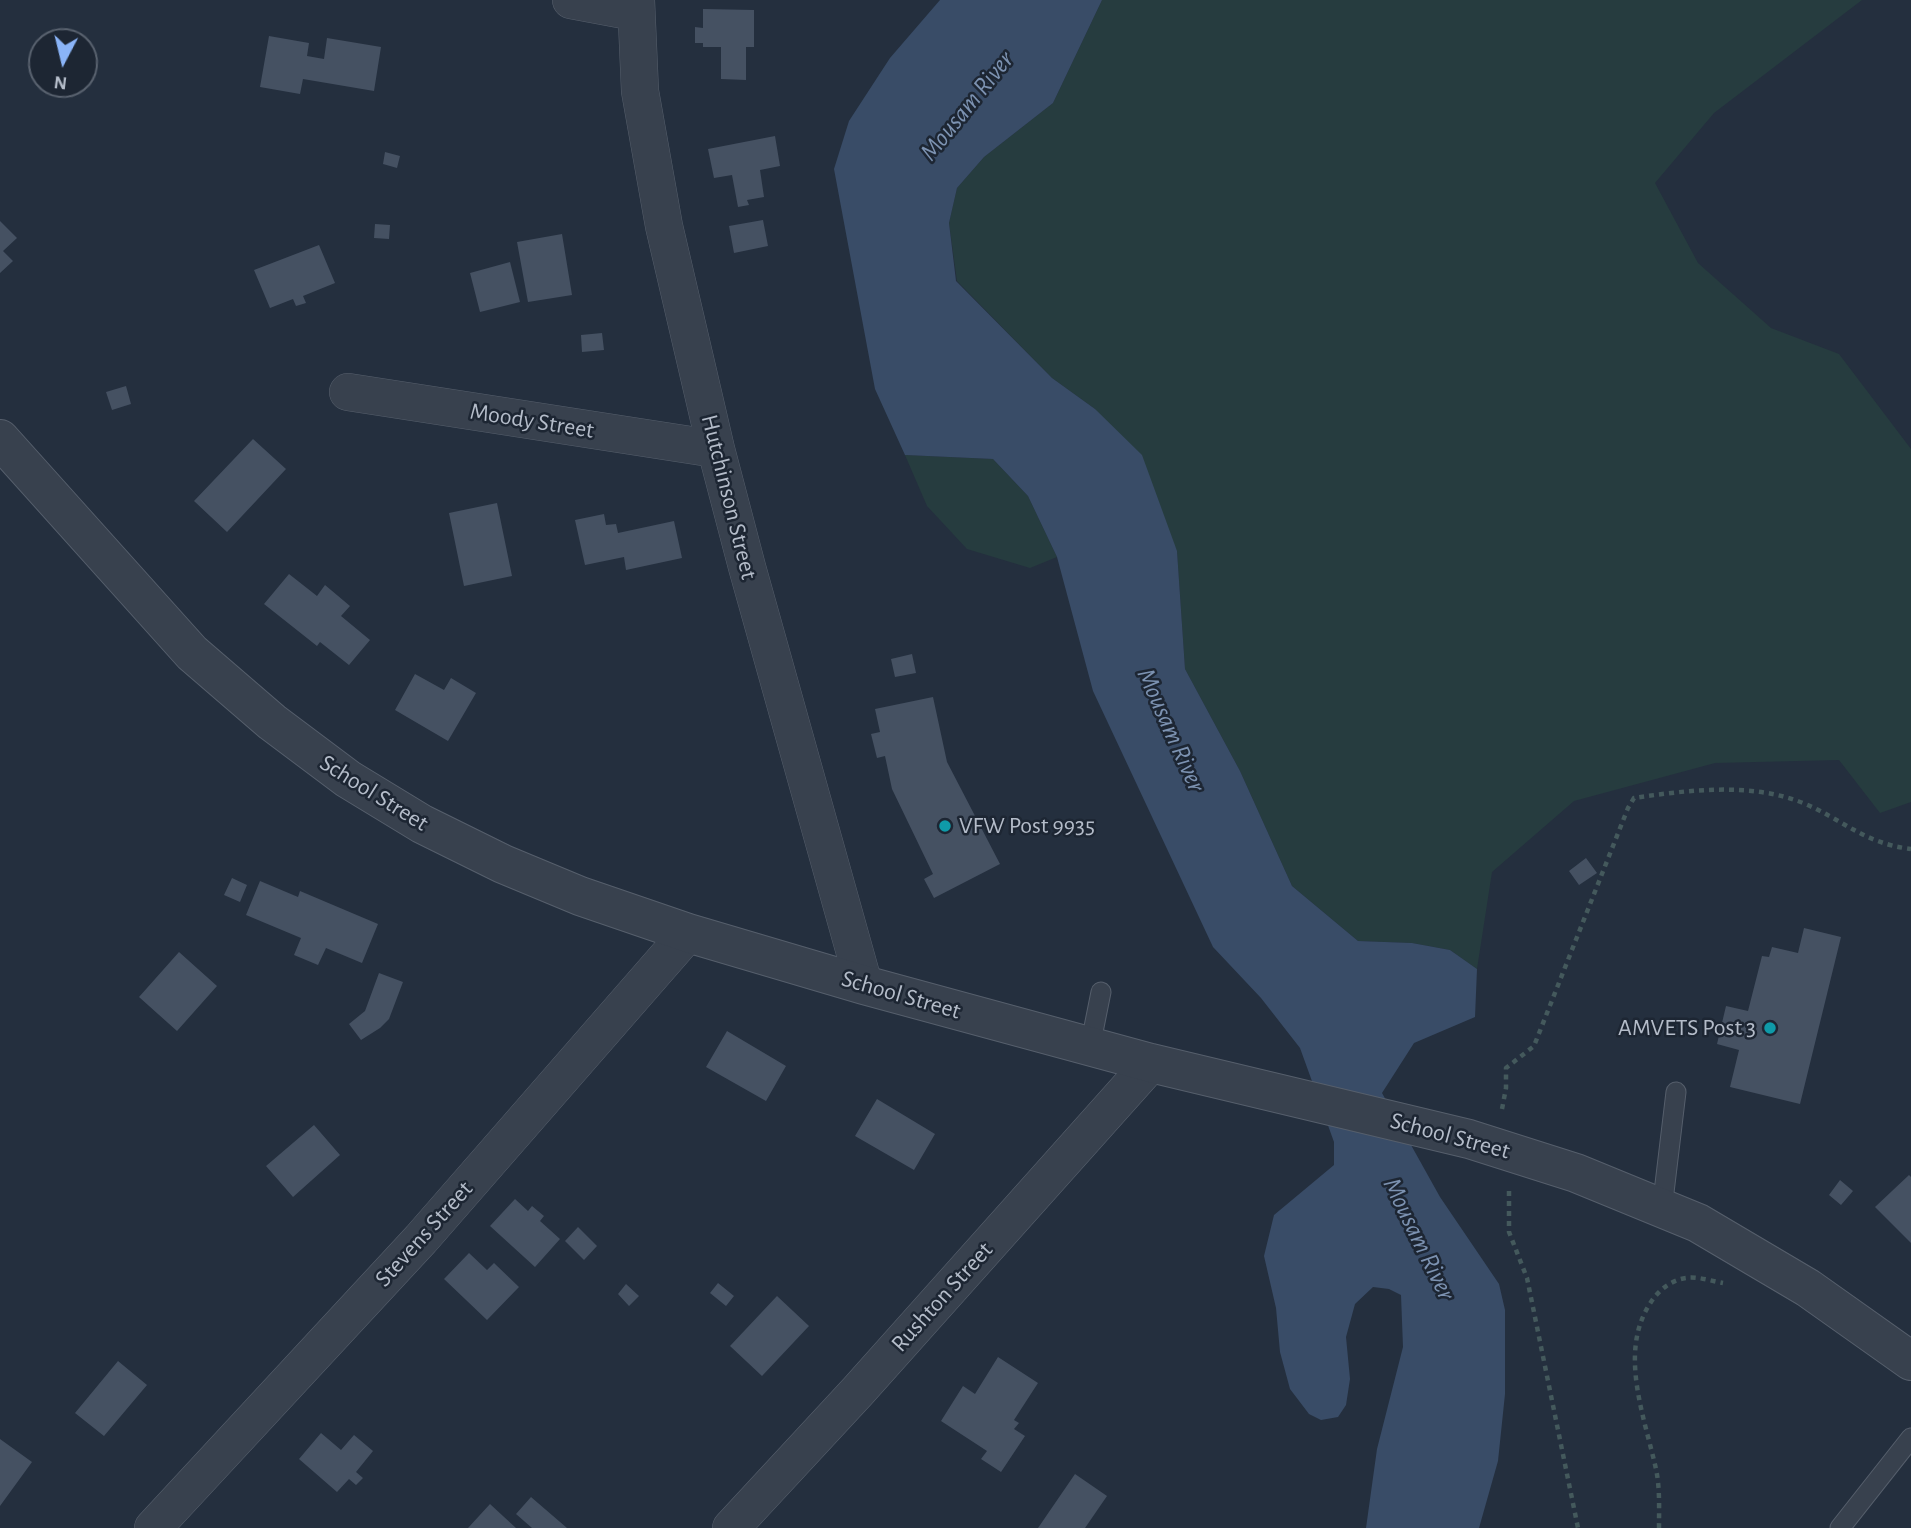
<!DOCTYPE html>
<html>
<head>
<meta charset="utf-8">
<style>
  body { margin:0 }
  #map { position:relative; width:1911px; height:1528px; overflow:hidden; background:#242f3e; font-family:"Alegreya Sans",sans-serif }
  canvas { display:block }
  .north { position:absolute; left:28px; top:28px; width:70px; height:70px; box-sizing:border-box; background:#1d2633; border:2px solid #59626f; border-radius:50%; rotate:187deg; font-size:19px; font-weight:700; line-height:28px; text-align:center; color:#b4bcc9 }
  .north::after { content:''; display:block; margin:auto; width:24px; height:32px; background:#8ab4f8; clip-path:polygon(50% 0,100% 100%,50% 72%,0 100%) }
</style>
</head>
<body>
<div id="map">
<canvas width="1911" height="1528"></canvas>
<div class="north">N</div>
</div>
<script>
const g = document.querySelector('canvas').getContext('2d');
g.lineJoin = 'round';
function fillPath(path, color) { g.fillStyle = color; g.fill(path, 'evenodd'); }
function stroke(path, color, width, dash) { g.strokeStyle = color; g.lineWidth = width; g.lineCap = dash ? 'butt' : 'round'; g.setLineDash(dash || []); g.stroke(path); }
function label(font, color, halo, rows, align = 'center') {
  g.font = font + ' "Alegreya Sans",sans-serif'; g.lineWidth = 5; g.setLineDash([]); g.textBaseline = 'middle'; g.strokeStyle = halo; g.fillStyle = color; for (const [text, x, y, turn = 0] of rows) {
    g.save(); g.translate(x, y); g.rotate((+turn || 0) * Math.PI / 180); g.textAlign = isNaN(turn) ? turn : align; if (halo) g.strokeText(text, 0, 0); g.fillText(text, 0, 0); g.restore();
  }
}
fillPath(new Path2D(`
  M1102,0h760l-148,113 -59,70 43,80 73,65 68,26 72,95v353l-31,11 -41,-53 -124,3 -141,38 -82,71 -15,97 -27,-19 -38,-7 -54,-2 -66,-55 -52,-115 -55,-102 -8,-118 -82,-142 -43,-31 -95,-97 -8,-58 8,-35 27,-31 69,-54z
  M905,455l88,4 35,37 29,61 -27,11 -63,-19 -40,-43z`), '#263c3f');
fillPath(new Path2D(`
  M940,0h162l-49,103 -69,54 -27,31 -8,35 7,58 96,97 43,31 47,46 35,96 8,118 55,102 52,115 66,55 54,2 38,7 27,19 -2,48 -61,26 -32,50 58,104 59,87 6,26v84l-7,67 -19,67h-113l11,-79 26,-102 -2,-52 -12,-6 -16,-2 -18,17 -9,33 4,42 -4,26 -8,12 -17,3 -12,-6 -19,-25 -10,-37 -4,-44 -12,-52 10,-41 60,-50v-23l-34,-94 -39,-50 -48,-51 -120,-256 -36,-134 -29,-61 -35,-37 -88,-4 -30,-66 -41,-220 15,-48 41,-63z`), '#394c67');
fillPath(new Path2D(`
  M703,9l51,1v37h-8v33l-25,-1v-32h-18v-4h-8v-16l8,1z
  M269,36l40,7 -2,13 17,3 3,-21 54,9 -7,44 -71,-12 -3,15 -40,-7z
  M775,136l5,30 -20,4 4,27 -17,3 2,5 -11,2 -6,-32 -18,3 -6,-29z
  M385,152l15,4 -3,12 -14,-4z
  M763,220l5,26 -34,7 -5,-27z
  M0,221l17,17 -14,13 10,10 -13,12z
  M375,224l15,1 -1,14 -15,-1z
  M562,234l10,61 -44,7 -11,-60z
  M319,245l16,38 -32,13 3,7 -10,3 -3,-7 -23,9 -16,-38z
  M510,262l10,40 -40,10 -10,-39z
  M602,333l2,17 -22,2 -1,-17z
  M126,386l5,18 -19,6 -6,-18z
  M253,439l33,30 -59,63 -33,-31z
  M497,503l15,73 -48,10 -15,-73z
  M604,514l2,11 10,-1 2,9 56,-12 8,37 -56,12 -2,-13 -39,8 -10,-45z
  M289,574l28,22 8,-11 25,21 -9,10 29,24 -21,25 -29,-23 -3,4 -53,-42z
  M912,654l4,19 -21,4 -4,-18z
  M415,674l29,16 7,-12 25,15 -28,48 -53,-31z
  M933,697l14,65 53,102 -66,34 -10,-19 9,-5 -41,-85 -7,-33 -8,2 -6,-24 9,-2 -5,-23z
  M1586,858l11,15 -18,12 -10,-14z
  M232,878l15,7 -7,17 -16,-7z
  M260,881l38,16 2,-6 78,33 -16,39 -36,-15 -8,17 -24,-10 7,-17 -55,-23z
  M1804,928l37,9 -41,167 -70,-17 9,-37 -22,-6 9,-38 22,5 14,-55 7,1 3,-10 26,6z
  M179,952l38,34 -40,45 -38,-34z
  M379,973l24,9 -14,37 -9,9 -19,12 -12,-16 16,-13z
  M727,1031l59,35 -20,35 -60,-34z
  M877,1099l58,35 -21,36 -59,-34z
  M314,1125l26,30 -47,42 -27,-31z
  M1909,1175l2,2v66l-36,-36z
  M1840,1180l13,11 -12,14 -12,-10z
  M515,1199l13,12 4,-5 12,10 -4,5 20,18 -25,28 -45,-41z
  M578,1227l19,19 -13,14 -19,-19z
  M469,1253l18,17 7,-7 25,24 -32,33 -43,-41z
  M718,1283l16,13 -8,10 -16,-13z
  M626,1284l13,12 -10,10 -11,-12z
  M777,1296l32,30 -47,50 -32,-30z
  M998,1357l40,26 -24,37 5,3 -5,6 11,7 -24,36 -20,-13 6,-8 -46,-30 22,-35 12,8z
  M118,1361l29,24 -43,51 -29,-23z
  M321,1433l20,17 13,-15 19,16 -17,21 7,6 -7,7 -7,-6 -12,13 -38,-33z
  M0,1439l32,23 -32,44z
  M1075,1474l32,22 -22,32h-47z
  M531,1497l36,31h-35l-16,-14z
  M490,1504l26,24h-48z`), '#455162');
const service = new Path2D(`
  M1090,1047l11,-55
  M1662,1209l14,-117
  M1840,1528l71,-90`);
const minor = new Path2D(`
  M571,0l64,12
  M636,0l4,91 24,135 52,223 31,118 117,418
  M348,392l368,57
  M153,1528l268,-289 267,-306
  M731,1528l127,-137 293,-328`);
const tertiary = new Path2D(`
  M0,439l192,214 80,69 76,57 74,45 81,40 77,32 108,37 176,52 287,78 318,76 107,34 122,50 110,65 103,73`);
stroke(service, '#565f6c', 21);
stroke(minor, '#565f6c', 38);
stroke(tertiary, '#565f6c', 40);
stroke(new Path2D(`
  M1502,1109l4,-21v-20l28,-22 94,-238 6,-10c54,-8 117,-16 169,5 41,17 60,40 108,46
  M1509,1191v41l18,46 51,250
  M1659,1528c0,-19 1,-40 -3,-59 -12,-54 -38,-118 -5,-167 8,-12 20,-22 35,-24 10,-2 26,3 37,5`), '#44595c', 4.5, [5, 5]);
stroke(service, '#38414e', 19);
stroke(minor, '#38414e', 37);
stroke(tertiary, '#38414e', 38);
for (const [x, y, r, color] of [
  [945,826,7,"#0f9aa8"],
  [1770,1028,7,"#0f9aa8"]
]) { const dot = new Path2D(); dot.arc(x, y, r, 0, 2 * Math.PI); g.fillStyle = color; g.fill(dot); stroke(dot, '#1d2633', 2.5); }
label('24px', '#b4bcc9', '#1d2633', [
  ["Moody Street",532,421,9],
  ["Hutchinson Street",729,497,76],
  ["School Street",374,793,32],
  ["School Street",901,995,16],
  ["School Street",1450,1136,15],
  ["Stevens Street",424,1234,-48],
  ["Rushton Street",942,1297,-48]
]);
label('24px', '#b4bcc9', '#1d2633', [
  ["VFW Post 9935",959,826],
  ["AMVETS Post 3",1756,1028,"right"]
], 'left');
label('italic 26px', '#7c92b1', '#1d2633', [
  ["Mousam River",967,106,-51],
  ["Mousam River",1171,730,66],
  ["Mousam River",1419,1239,64]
]);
</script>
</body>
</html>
